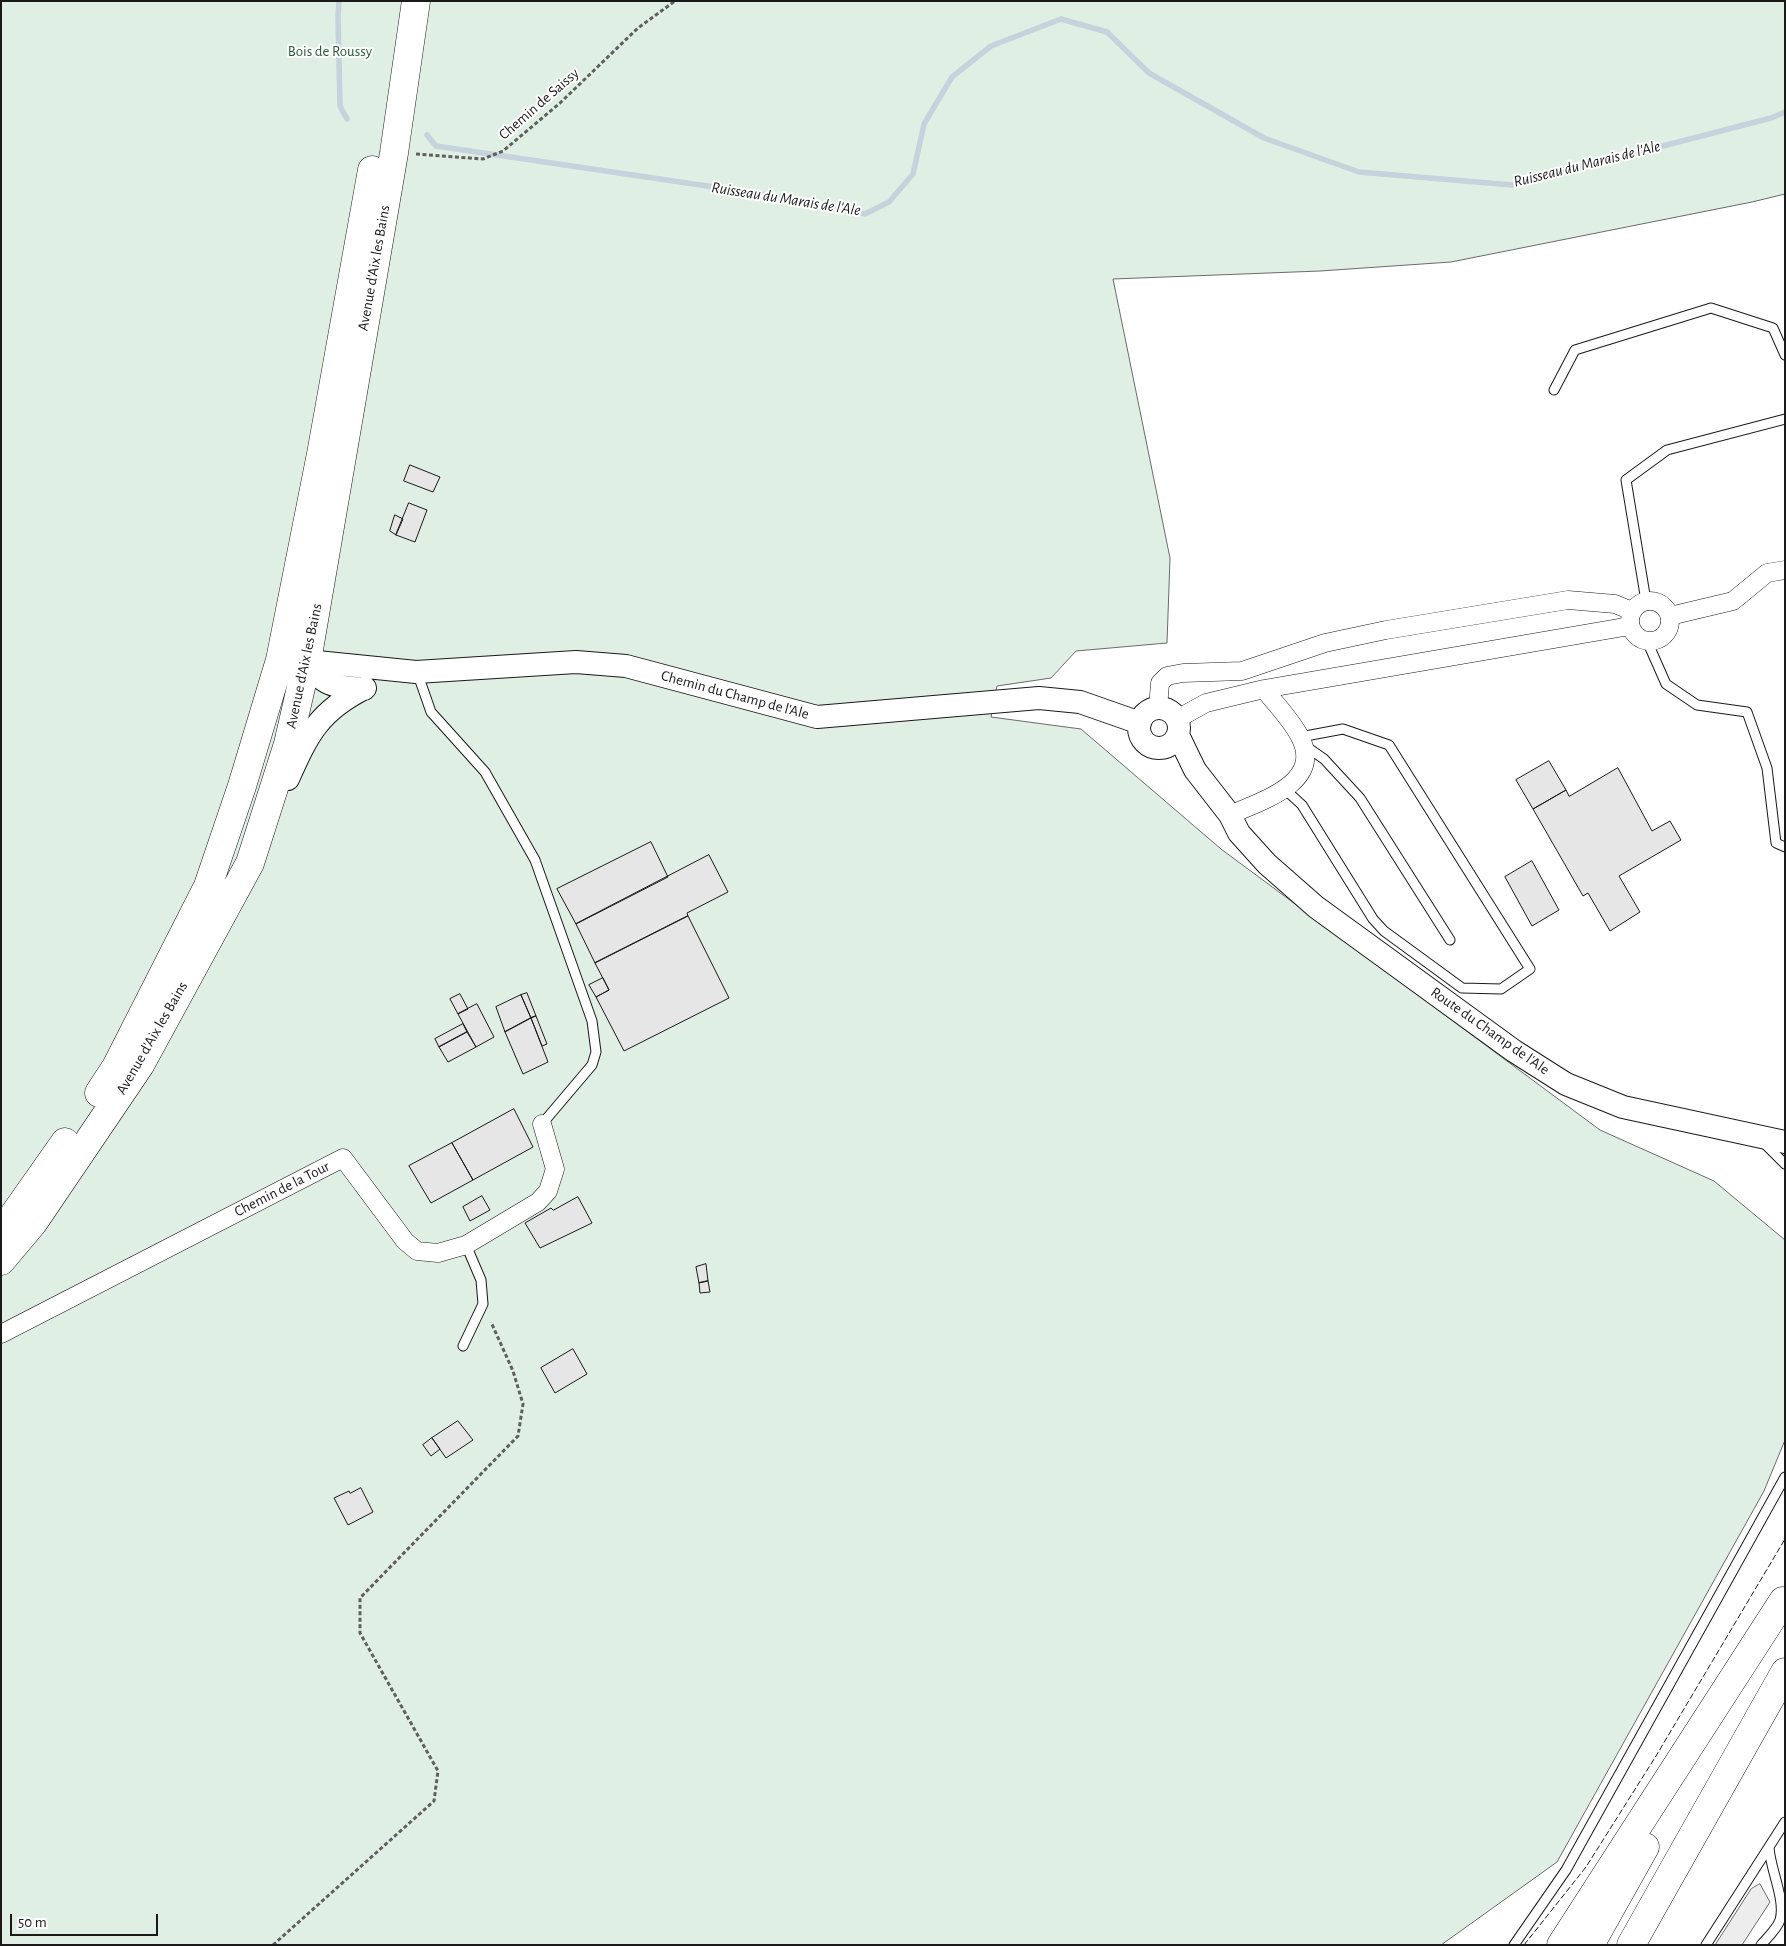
<!DOCTYPE html>
<html>
<head>
<meta charset="utf-8">
<style>
  body { margin:0 }
  #map { position:relative; width:1786px; height:1946px; overflow:hidden; background:#fff; font-family:"Alegreya Sans",sans-serif }
  canvas { display:block }
  .frame { position:absolute; inset:0; border:2px solid #1a1a1a; pointer-events:none }
  .scale { position:absolute; left:10px; top:1914px; width:148px; height:22px; box-sizing:border-box; border:2px solid #1a1a1a; border-top:0; padding-left:6px; font-size:15px; line-height:18px; white-space:nowrap; color:#1a1a1a; -webkit-text-stroke:4px #fff; paint-order:stroke }
</style>
</head>
<body>
<div id="map">
<canvas width="1786" height="1946"></canvas>
<div class="frame"></div>
<div class="scale">50 m</div>
</div>
<script>
const g = document.querySelector('canvas').getContext('2d');
g.lineJoin = 'round';
function fillPath(path, color) { g.fillStyle = color; g.fill(path, 'evenodd'); }
function stroke(path, color, width, dash) { g.strokeStyle = color; g.lineWidth = width; g.lineCap = dash ? 'butt' : 'round'; g.setLineDash(dash || []); g.stroke(path); }
function label(font, color, halo, rows, align = 'center') {
  g.font = font + ' "Alegreya Sans",sans-serif'; g.lineWidth = 4; g.setLineDash([]); g.textBaseline = 'middle'; g.strokeStyle = halo; g.fillStyle = color; for (const [text, x, y, turn = 0] of rows) {
    g.save(); g.translate(x, y); g.rotate((+turn || 0) * Math.PI / 180); g.textAlign = isNaN(turn) ? turn : align; if (halo) g.strokeText(text, 0, 0); g.fillText(text, 0, 0); g.restore();
  }
}
const green = new Path2D(`
  M1,1h1784v193l-33,8 -301,60 -131,9 -207,8 57,279 -3,85 -91,8 -25,27 -54,8 -6,31 90,12 140,120 379,281 114,51 71,59v200l-21,51 -207,371 -116,83h-1440z`);
fillPath(green, '#e0efe3');
stroke(green, '#6a6a6a', 1);
const parking = new Path2D(`
  M1760,1884l10,18 -28,43h-27l36,-56z`);
fillPath(parking, '#ededed');
stroke(parking, '#6a6a6a', 1);
stroke(new Path2D(`
  M339,1l-1,16 2,89 7,13
  M427,135l9,11 339,50 90,18 24,-12 24,-28 11,-50 28,-47 39,-31 70,-27 46,13 42,41 115,65 95,34 153,13 259,-67 14,-6`), '#c6d2dc', 5.5);
const building = new Path2D(`
  M410,465l30,12 -7,15 -29,-11z
  M409,503l18,7 -12,32 -19,-7z
  M395,515l8,4 -7,16 -6,-4z
  M1549,761l17,29 -33,19 -17,-29z
  M1618,768l34,63 18,-10 11,19 -62,36 21,36 -30,19 -22,-38 -5,3 -50,-87 33,-19 3,6z
  M651,842l17,35 -92,47 -19,-35z
  M709,855l19,37 -41,21 1,3 -93,47 -19,-39z
  M1532,861l27,49 -27,16 -27,-49z
  M688,916l41,82 -105,53 -28,-54 13,-7 -14,-27z
  M603,978l6,12 -13,7 -7,-12z
  M527,993l9,23 -5,2 -10,-23z
  M460,994l8,15 -10,5 -8,-15z
  M521,995l10,23 -26,14 -9,-25z
  M477,1004l17,33 -18,10 -18,-33z
  M536,1016l11,28 -5,2 -11,-28z
  M531,1018l17,44 -25,12 -18,-42z
  M463,1024l4,8 -28,15 -4,-8z
  M467,1032l9,15 -28,15 -9,-15z
  M514,1109l19,38 -60,33 -21,-37z
  M452,1143l21,37 -42,23 -22,-37z
  M482,1196l8,14 -20,11 -7,-14z
  M578,1197l14,26 -52,25 -15,-25 26,-15 2,2z
  M706,1264l2,17 -9,2 -3,-16z
  M708,1281l2,11 -10,1 -1,-10z
  M573,1349l14,25 -32,19 -14,-25z
  M458,1421l15,19 -27,18 -14,-20z
  M432,1438l8,11 -9,7 -8,-11z
  M361,1488l12,24 -25,13 -14,-27 15,-7 1,2z`);
fillPath(building, '#e6e6e6');
stroke(building, '#1a1a1a', 1);
const service = new Path2D(`
  M1554,390l21,-40 136,-42 62,20 12,27
  M1646,601l-20,-121 41,-30 118,-31
  M1647,641l19,43 31,21 50,7 20,56 9,75 9,4
  M417,672l14,40 54,60 50,88 57,161 4,31 -4,13 -50,59
  M1304,745l20,14 36,39 90,142
  M1281,791l9,3 12,11 71,114 11,12 78,57 39,1 29,-20 -141,-224 -46,-16 -43,8
  M1763,1142l22,22
  M463,1346l20,-42 -2,-24 -15,-35
  M1514,1945l52,-75 219,-393
  M1706,1945l79,-123
  M1761,1945c6,-7 16,-16 19,-25 6,-20 -10,-51 -11,-73`);
const minor = new Path2D(`
  M1630 621a20 20 0 1 1 40 0a20 20 0 1 1-40 0Z
  M1670,616l63,-15 34,-28 18,-3
  M1158,708l2,-25 7,-7 16,-3 59,-2 83,-28 61,-13 182,-30 47,4 17,7
  M1177,719l29,-16 58,-14 366,-63
  M1230,815c30,-14 92,-31 71,-76 -8,-18 -25,-34 -37,-50
  M1,1334l342,-176 62,83 12,10 21,2 28,-8 72,-43 10,-11 7,-22 -13,-45`);
const tertiary = new Path2D(`
  M303,654c19,32 25,32 61,35
  M307,661l109,11 160,-10 50,4 191,51 222,-19 41,4 60,21
  M1139 728a20 20 0 1 1 40 0a20 20 0 1 1-40 0Z
  M1178,735l17,35 35,45 9,18 28,31 49,43 198,144 52,33 57,23 162,35
  M288,779c20,-45 31,-68 77,-91`);
const primary = new Path2D(`
  M99,1093l17,-26 92,-181 34,-100 38,-126 41,-206 51,-284
  M1,1233l64,-91
  M1,1261l32,-38 107,-158 110,-202 38,-119 19,-83 87,-508 22,-152`);
const motorway = new Path2D(`
  M1561,1945l222,-344
  M1590,1945l55,-98
  M1631,1945l154,-273`);
stroke(service, '#1a1a1a', 11);
stroke(minor, '#1a1a1a', 19);
stroke(tertiary, '#1a1a1a', 24);
stroke(primary, '#1a1a1a', 29);
stroke(motorway, '#1a1a1a', 29);
stroke(new Path2D(`
  M416,154l67,5 20,-8 57,-48 78,-75 37,-27
  M273,1945l161,-144 4,-30 -78,-138v-35l158,-162 5,-32 -10,-33 -22,-49`), '#5f5f5f', 3, [4, 2.5]);
stroke(service, '#fff', 9);
stroke(minor, '#fff', 18);
stroke(tertiary, '#fff', 22);
stroke(primary, '#fff', 28);
stroke(motorway, '#fff', 28);
stroke(new Path2D(`
  M1524,1945l62,-78 70,-111 129,-217`), '#1a1a1a', 1, [6, 2.5]);
label('15px', '#2b5a34', '#fff', [
  ["Bois de Roussy",330,51]
]);
label('15px', '#1a1a1a', '#fff', [
  ["Chemin de Saissy",539,104,-41],
  ["Avenue d'Aix les Bains",374,268,-80],
  ["Avenue d'Aix les Bains",304,666,-78],
  ["Chemin du Champ de l'Ale",735,695,15],
  ["Route du Champ de l'Ale",1490,1031,35],
  ["Avenue d'Aix les Bains",152,1038,-60],
  ["Chemin de la Tour",282,1189,-27]
]);
label('italic 16px', '#1a1a1a', '#fff', [
  ["Ruisseau du Marais de l'Ale",1587,164,-14],
  ["Ruisseau du Marais de l'Ale",786,199,9]
]);
</script>
</body>
</html>
